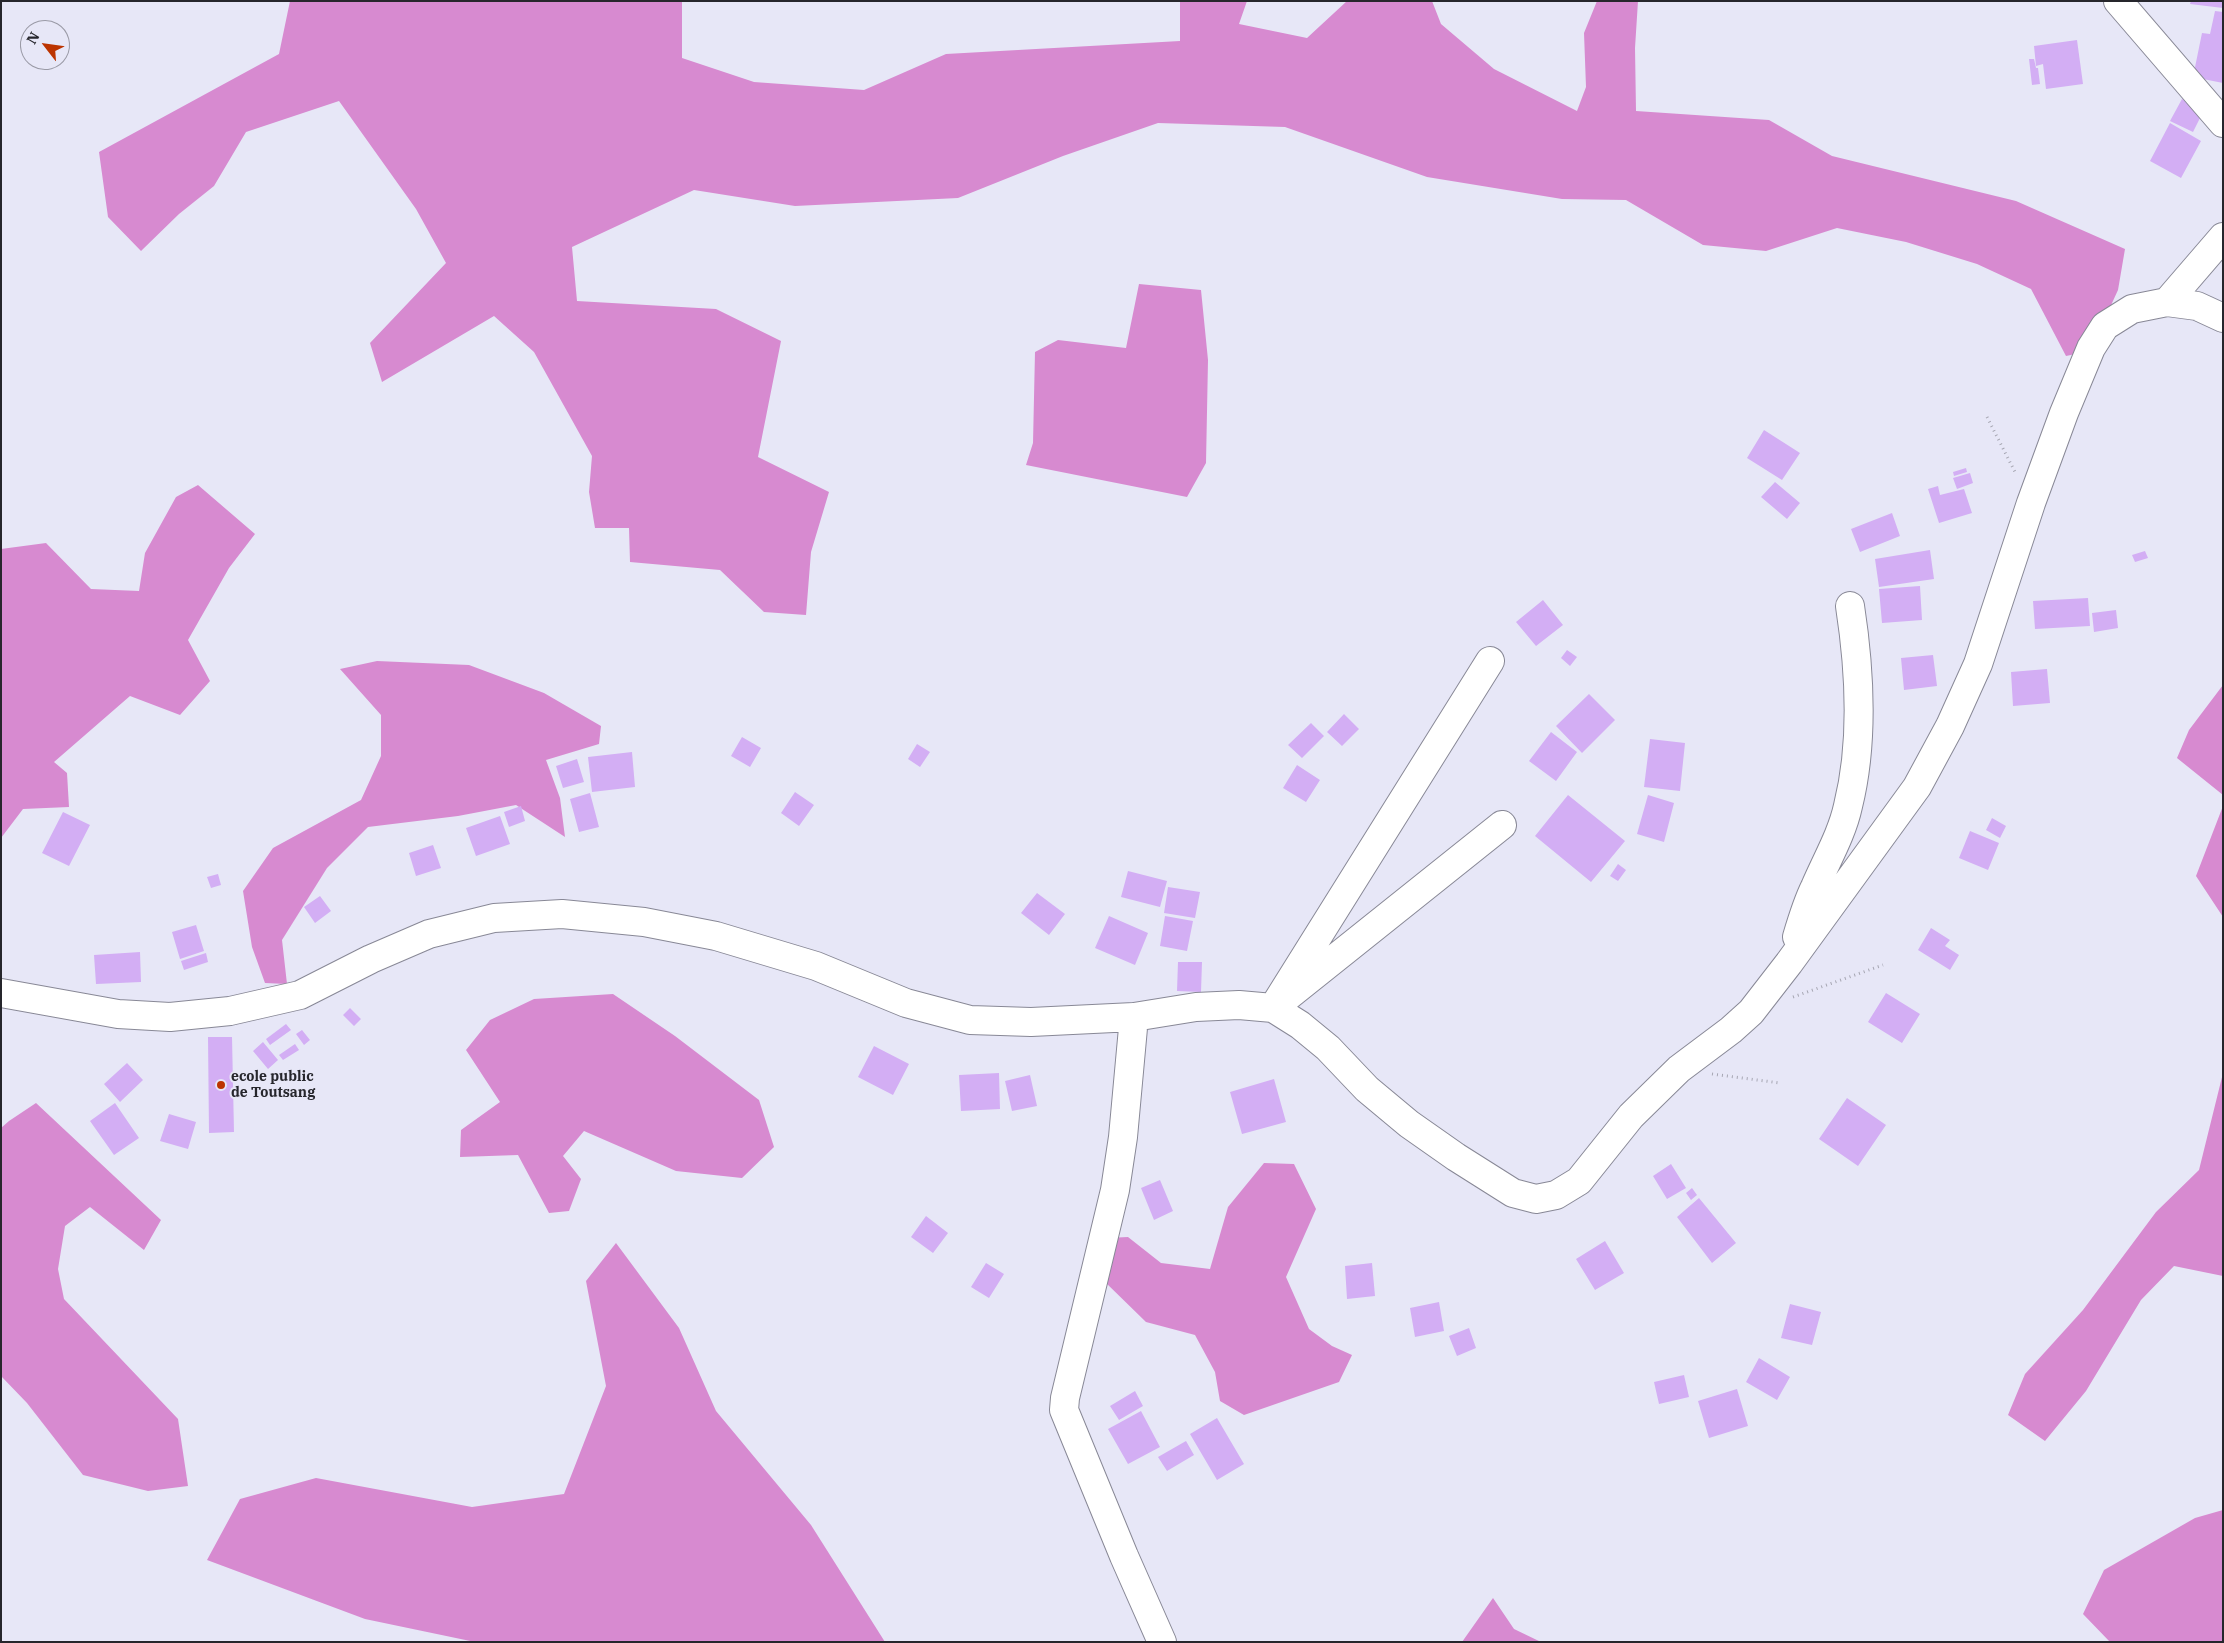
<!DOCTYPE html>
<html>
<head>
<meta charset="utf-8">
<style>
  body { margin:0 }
  #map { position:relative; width:2224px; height:1643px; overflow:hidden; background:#e7e7f7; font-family:"IBM Plex Serif",serif }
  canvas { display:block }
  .frame { position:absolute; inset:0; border:2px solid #26262c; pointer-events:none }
  .north { position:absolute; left:20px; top:20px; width:50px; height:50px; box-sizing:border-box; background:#e7e7f7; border:1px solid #9a9aa6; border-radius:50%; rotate:300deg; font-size:14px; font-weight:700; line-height:20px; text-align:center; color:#26262c }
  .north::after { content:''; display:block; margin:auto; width:18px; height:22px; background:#bc3400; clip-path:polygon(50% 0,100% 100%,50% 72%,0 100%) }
</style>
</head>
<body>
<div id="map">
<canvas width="2224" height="1643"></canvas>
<div class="frame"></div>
<div class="north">N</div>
</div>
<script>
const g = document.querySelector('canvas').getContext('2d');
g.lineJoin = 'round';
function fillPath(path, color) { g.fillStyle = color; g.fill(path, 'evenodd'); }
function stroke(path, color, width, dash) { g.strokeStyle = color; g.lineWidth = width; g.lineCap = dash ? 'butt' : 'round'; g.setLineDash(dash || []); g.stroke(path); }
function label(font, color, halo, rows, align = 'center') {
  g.font = font + ' "IBM Plex Serif",serif'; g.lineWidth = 4; g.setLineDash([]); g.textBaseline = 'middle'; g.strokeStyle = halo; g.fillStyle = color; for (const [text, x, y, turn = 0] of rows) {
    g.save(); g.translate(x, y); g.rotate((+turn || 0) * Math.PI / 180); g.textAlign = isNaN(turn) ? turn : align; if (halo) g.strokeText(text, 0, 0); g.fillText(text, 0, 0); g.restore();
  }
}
fillPath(new Path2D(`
  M290,1h392v57l72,24 110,8 82,-36 234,-13v-40h67l-8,23 68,14 40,-37h85l9,23 53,45 83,42 9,-24 -2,-54 13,-32h41l-3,47 1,63 133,9 63,36 184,45 109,48 -7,41 -28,61 -24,5 -35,-67 -54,-25 -71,-22 -69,-14 -71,23 -63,-6 -77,-45 -64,-1 -135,-22 -142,-50 -127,-4 -95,33 -105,42 -163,8 -101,-16 -122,57 5,54 139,8 65,32 -23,116 71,35 -18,60 -5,63 -42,-3 -44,-42 -90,-8 -1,-34h-34l-6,-36 3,-36 -58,-104 -40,-36 -112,66 -12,-39 76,-80 -30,-54 -77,-108 -93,31 -32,54 -35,28 -38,37 -33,-34 -9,-65 180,-98z
  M1139,284l62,6 7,70 -2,103 -19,34 -161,-32 7,-22 2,-91 23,-12 68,8z
  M198,485l57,49 -26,34 -41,72 22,41 -30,34 -50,-19 -76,66 13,11 2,34 -46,2 -22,29v-289l45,-6 45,46 48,2 6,-38 31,-56z
  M377,661l92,4 75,28 57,33 -2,18 -53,16 14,38 5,39 -49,-32 -58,11 -90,11 -41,41 -45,72 5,44 -22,-1 -13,-36 -9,-56 30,-43 88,-48 20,-44v-41l-41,-46z
  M2223,685v110l-46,-37 12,-28z
  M2223,806v111l-27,-41z
  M613,994l62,42 84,64 15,47 -32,31 -66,-7 -92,-40 -21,25 18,23 -12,32 -20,2 -31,-58 -58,2 1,-27 39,-28 -34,-52 24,-30 44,-21z
  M2223,1073v203l-49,-10 -33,34 -55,91 -41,50 -37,-26 17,-41 58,-64 73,-98 43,-42z
  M36,1103l125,117 -17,30 -54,-43 -25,19 -7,43 6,30 114,120 10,67 -40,5 -65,-16 -56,-72 -26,-27v-248l8,-7z
  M1264,1163l30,1 22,45 -30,68 23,52 23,17 20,9 -13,27 -95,33 -24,-14 -5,-29 -20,-37 -49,-13 -42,-41 3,-43 21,-1 33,26 49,6 18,-62z
  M616,1243l63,85 37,83 95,114 74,117h-410l-110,-23 -158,-59 33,-61 76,-21 156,29 92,-13 42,-108 -20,-105z
  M2223,1510v132h-113l-27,-28 21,-44 91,-52z
  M1493,1598l21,31 27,13h-79z`), '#d78ad0');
fillPath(new Path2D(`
  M2191,1h32v7l-33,-4z
  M2215,11l8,1v71l-30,-6 9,-44 8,1z
  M2077,40l6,44 -37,5 -3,-25 -7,2 -2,-20z
  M2029,59h5l2,9h2l2,16 -8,1z
  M2182,99l22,11 -11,22 -23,-11z
  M2170,123l31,18 -20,37 -31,-17z
  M1764,430l36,23 -18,27 -35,-22z
  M1966,468l1,4 -13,4 -1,-4z
  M1970,473l3,10 -16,6 -4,-11z
  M1775,482l25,21 -13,16 -26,-22z
  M1938,486l2,9 24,-6 8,24 -33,10 -11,-34z
  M1892,513l8,23 -40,16 -9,-23z
  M1930,550l4,29 -55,8 -4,-28z
  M2145,551l3,7 -13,4 -3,-7z
  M1920,586l2,34 -40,3 -3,-34z
  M2088,598l2,28 -55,3 -2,-28z
  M1543,600l20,25 -27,21 -20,-24z
  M2116,610l2,18 -24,4 -2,-19z
  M1567,650l10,7 -7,9 -9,-8z
  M1933,655l4,31 -33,4 -3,-32z
  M2047,669l3,34 -37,3 -2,-34z
  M1589,694l26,26 -33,33 -26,-27z
  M1344,714l15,15 -17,17 -15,-14z
  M1311,723l13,13 -22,22 -14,-13z
  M1551,732l26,20 -21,29 -27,-20z
  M742,737l19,11 -11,19 -19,-11z
  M1650,739l35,4 -5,48 -36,-4z
  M917,744l13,8 -10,15 -12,-8z
  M632,752l3,35 -43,5 -4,-35z
  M577,759l7,23 -21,6 -7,-22z
  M1297,765l23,15 -14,22 -23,-14z
  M795,792l19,13 -15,21 -18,-13z
  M590,793l9,34 -20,5 -9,-33z
  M1568,795l57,46 -34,41 -56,-46z
  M1648,795l26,8 -10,39 -27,-8z
  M521,806l4,15 -16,6 -5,-15z
  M63,812l27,13 -21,41 -27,-13z
  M500,816l10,28 -34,12 -10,-28z
  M1992,818l14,8 -6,12 -14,-8z
  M1970,831l29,12 -11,27 -29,-12z
  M433,845l8,23 -25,8 -7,-23z
  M1618,864l8,6 -8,11 -8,-5z
  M1128,871l39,10 -7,26 -39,-10z
  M218,874l3,11 -10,3 -4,-11z
  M1168,887l32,5 -5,26 -31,-5z
  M1037,893l28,21 -16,21 -28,-22z
  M320,896l11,15 -16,12 -11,-16z
  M1109,916l39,17 -13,32 -40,-17z
  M1165,916l28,5 -6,30 -27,-5z
  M196,925l8,26 -24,8 -8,-27z
  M1931,928l19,12 -5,6 14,9 -9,15 -32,-20z
  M140,952l1,30 -45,2 -2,-29z
  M206,953l2,9 -24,8 -3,-9z
  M1178,962h24l-1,30 -24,-1z
  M1886,993l34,21 -18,29 -34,-21z
  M350,1008l11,11 -7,7 -11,-11z
  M286,1024l5,6 -21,15 -4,-6z
  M302,1030l8,10 -6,5 -8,-11z
  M208,1037h24l2,95 -25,1z
  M263,1042l15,18 -10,9 -15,-18z
  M295,1044l4,6 -16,10 -4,-5z
  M874,1046l35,18 -16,31 -35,-18z
  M127,1063l16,17 -23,22 -16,-18z
  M999,1073l1,36 -39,2 -2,-36z
  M1030,1075l7,31 -25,5 -7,-30z
  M1274,1079l12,43 -44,12 -12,-42z
  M1847,1098l39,27 -28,41 -39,-27z
  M115,1103l24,35 -25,17 -24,-34z
  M169,1114l27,8 -8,27 -28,-8z
  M1671,1164l15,24 -19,11 -14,-23z
  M1160,1180l13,31 -19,9 -13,-32z
  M1692,1188l5,7 -6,5 -5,-7z
  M1699,1198l37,45 -24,20 -35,-46z
  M926,1216l22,17 -15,20 -22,-16z
  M1605,1241l19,32 -29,17 -19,-31z
  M986,1263l18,11 -15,24 -18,-11z
  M1372,1263l3,33 -28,3 -2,-33z
  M1439,1302l5,29 -29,6 -5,-29z
  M1790,1304l31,8 -9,33 -31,-7z
  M1469,1328l7,20 -19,8 -8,-20z
  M1759,1358l31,19 -13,23 -31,-18z
  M1684,1375l5,22 -30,7 -5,-22z
  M1737,1389l11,37 -39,12 -11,-37z
  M1135,1391l8,15 -24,14 -9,-14z
  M1141,1411l19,36 -32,17 -20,-35z
  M1217,1418l27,46 -27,16 -27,-46z
  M1186,1441l8,14 -27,16 -9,-14z`), '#d3aef4');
const minor = new Path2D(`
  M2118,1l105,122
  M2167,302l56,-65
  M1490,661l-217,347 229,-183
  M1797,937c5,-17 10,-34 18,-50 11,-26 27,-53 33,-81 16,-64 12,-135 2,-200
  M1,993l117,21 52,3 60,-6 70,-16 71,-36 58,-25 65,-16 68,-4 82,8 72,14 100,30 90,37 64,17 61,2 103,-5 62,-10 43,-2 34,3 27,17 28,23 39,41 42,35 47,33 57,36 23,6 20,-4 23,-14 52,-65 48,-47 52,-39 20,-18 38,-49 128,-176 33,-61 28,-62 53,-161 33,-90 27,-65 14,-22 27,-17 35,-7 30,4 26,12
  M1134,1017l-11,120 -8,53 -50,208 -1,12 60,146 38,86`);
stroke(minor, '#888896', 30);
stroke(new Path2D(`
  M1987,417l29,57
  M1793,997l90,-32
  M1712,1074l68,9`), '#a6a6b2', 3, [1, 4]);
stroke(minor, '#fff', 28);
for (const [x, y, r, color] of [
  [221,1085,5,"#bc3400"]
]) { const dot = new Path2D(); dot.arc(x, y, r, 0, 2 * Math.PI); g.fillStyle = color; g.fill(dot); stroke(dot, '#e7e7f7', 2); }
label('bold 14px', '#26262c', '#e7e7f7', [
  ["ecole public",231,1077],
  ["de Toutsang",231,1093]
], 'left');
</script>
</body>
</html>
